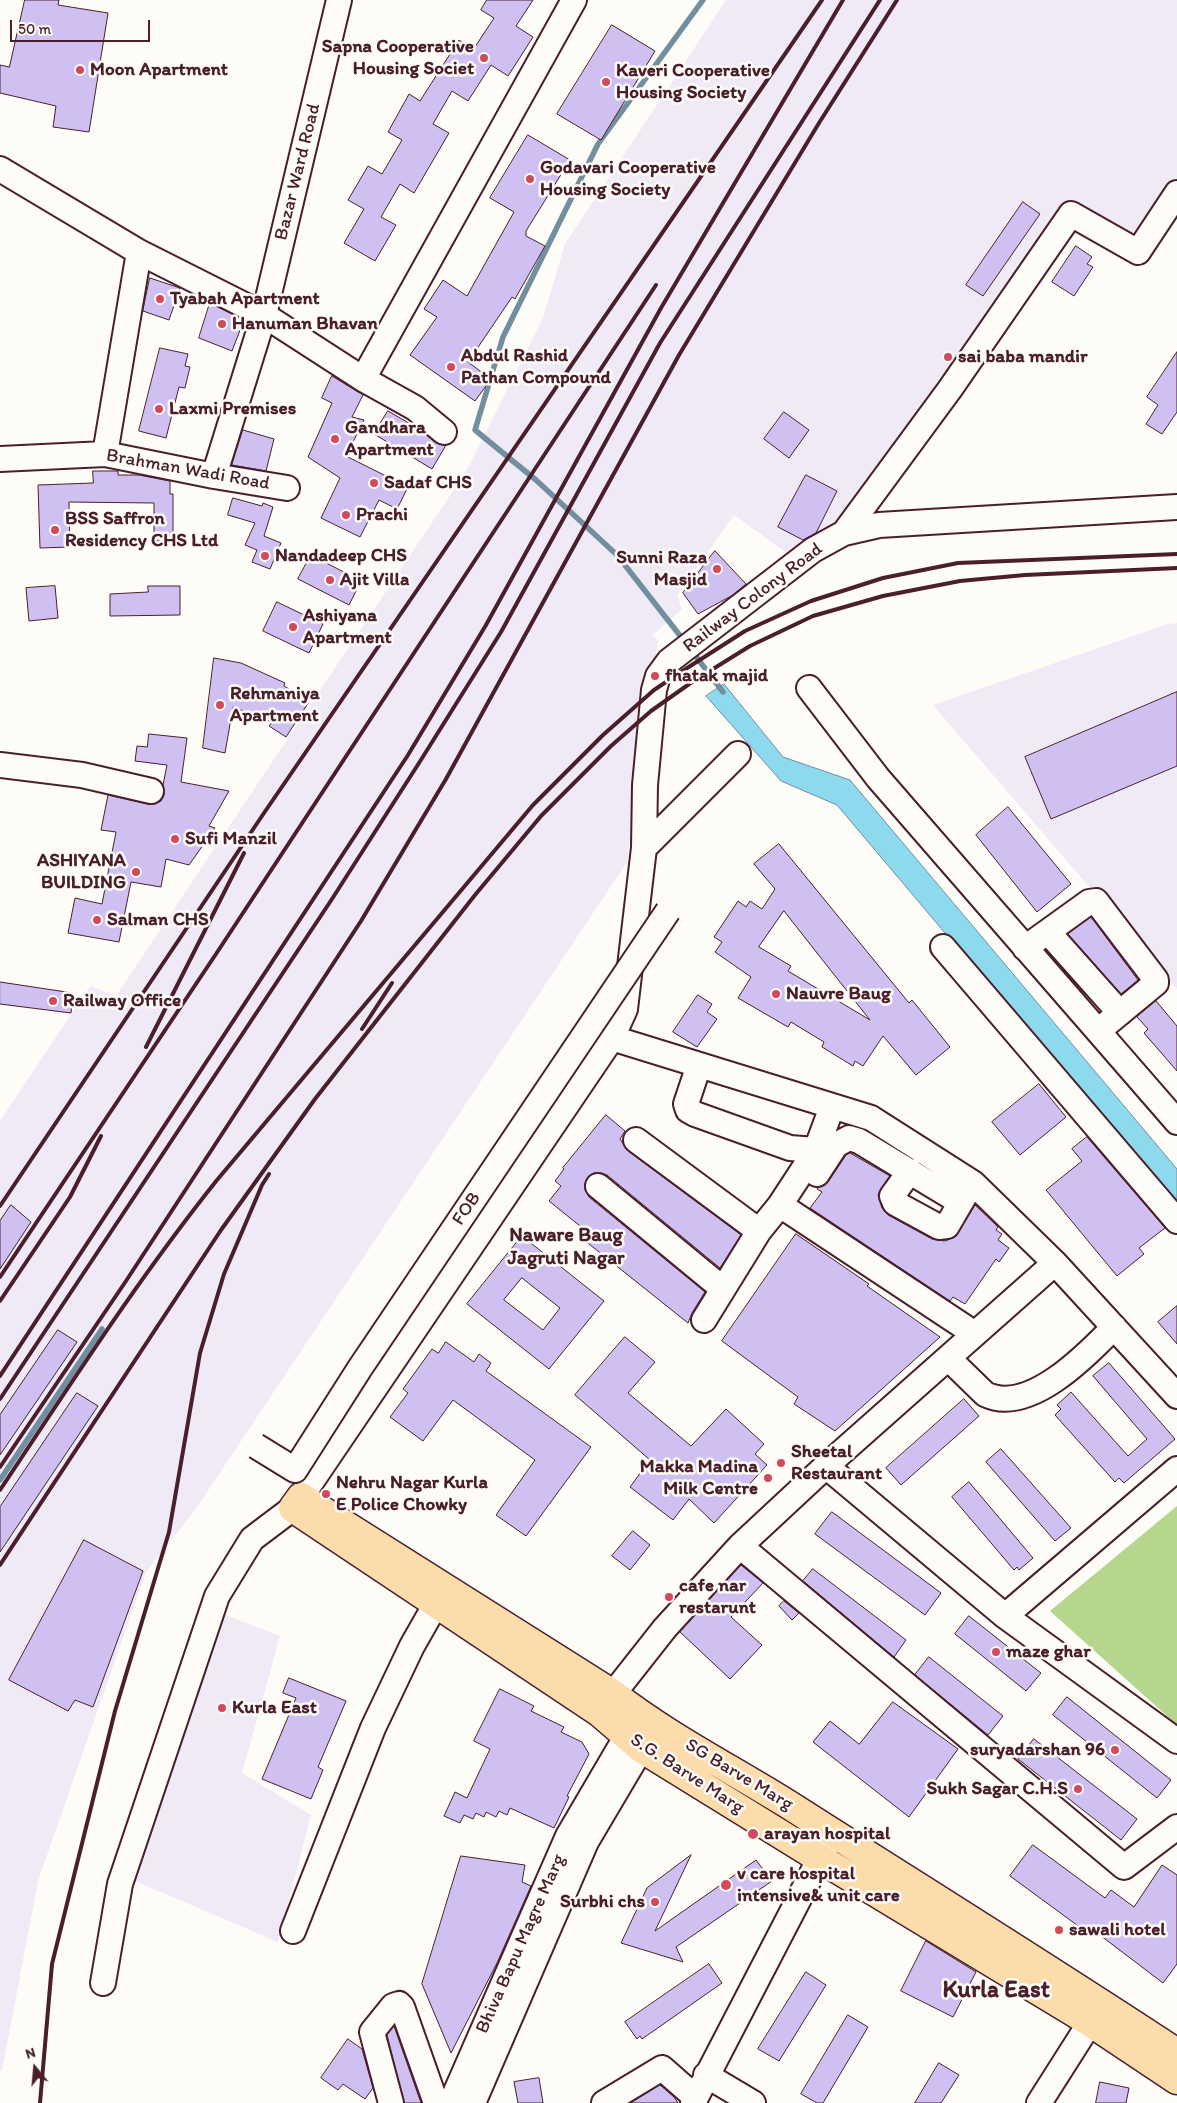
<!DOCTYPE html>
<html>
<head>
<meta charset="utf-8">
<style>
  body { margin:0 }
  #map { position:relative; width:1177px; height:2103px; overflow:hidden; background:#fdfcf7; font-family:Itim,sans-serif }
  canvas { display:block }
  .north { position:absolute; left:10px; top:2043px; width:50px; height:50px; -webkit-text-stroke:4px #fdfcf7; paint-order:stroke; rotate:343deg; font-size:14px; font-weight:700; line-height:20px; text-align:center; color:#4a1f2b }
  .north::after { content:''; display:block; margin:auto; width:18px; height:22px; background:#4a1f2b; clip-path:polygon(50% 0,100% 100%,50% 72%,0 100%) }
  .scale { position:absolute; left:10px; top:20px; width:140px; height:22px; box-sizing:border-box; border:2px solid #4a1f2b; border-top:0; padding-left:6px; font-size:15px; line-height:18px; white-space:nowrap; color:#4a1f2b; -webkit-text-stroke:4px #fdfcf7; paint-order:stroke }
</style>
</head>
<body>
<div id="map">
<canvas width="1177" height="2103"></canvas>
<div class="north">N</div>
<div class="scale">50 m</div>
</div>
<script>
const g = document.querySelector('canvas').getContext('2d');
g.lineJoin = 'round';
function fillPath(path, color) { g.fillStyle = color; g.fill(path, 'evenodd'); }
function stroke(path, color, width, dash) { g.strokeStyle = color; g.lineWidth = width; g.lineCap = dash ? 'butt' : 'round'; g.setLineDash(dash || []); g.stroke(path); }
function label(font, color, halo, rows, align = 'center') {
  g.font = font + ' Itim,sans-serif'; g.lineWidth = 5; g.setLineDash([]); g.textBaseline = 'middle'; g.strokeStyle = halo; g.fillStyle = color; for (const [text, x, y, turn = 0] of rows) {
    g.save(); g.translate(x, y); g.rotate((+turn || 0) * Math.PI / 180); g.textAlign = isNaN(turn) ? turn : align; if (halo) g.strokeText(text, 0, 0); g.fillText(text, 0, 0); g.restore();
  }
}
fillPath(new Path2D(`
  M726,0h451v178l-40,59 -70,-35 -85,129 -146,194 -45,31 -57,-41 -57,80 5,14 -29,26 5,5 -31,222 -432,648 -49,62 -108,309 -36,190 -2,-1v-949l90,-135 26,10 335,-502 19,-30 73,-146 22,-74z
  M1177,623v366l-244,-284 235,-81z
  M220,1613l60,23 -38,137 69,42 -33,127 -143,-61z`), '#f0eaf6');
fillPath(new Path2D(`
  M1177,1506v219l-127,-114z`), '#b6d58d');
const water = new Path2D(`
  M724,684l59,73 67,23 327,389v39l-340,-403 -56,-24 -75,-85z`);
fillPath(water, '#8dd9ed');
stroke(water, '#728f9f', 1);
stroke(new Path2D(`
  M685,642l-68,-87 -81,-75 -61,-50 28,-93 95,-193 105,-144
  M691,650l32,42
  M0,1480l102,-151`), '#728f9f', 5.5);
const building = new Path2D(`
  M25,0h34l-1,5 50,8 -19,119 -36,-5 3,-21 -56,-13v-28l9,2z
  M487,0h46l-17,26 17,11 -25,39 -17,-11 -23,36 -16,-10 -19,33 16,9 -35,60 -14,-9 -19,33 15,8 -21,36 -31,-18 20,-34 -16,-9 20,-34 14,8 20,-34 -14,-8 21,-38 11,7 39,-61 14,10 21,-32 -13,-8z
  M612,25l43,26 -54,89 -44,-26z
  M528,135l42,25 -44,71v5l19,10 -30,53 -3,-2 -44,65 23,17 -16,22 -65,-46 27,-38 -13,-8 19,-29 24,16 47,-84 -24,-14z
  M1023,202l17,12 -57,82 -17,-11z
  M1076,246l16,11 -5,7 6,3 -19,29 -22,-14z
  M150,278l30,10 -11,32 -26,-9z
  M210,303l34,17 -12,31 -33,-13z
  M160,348l28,6 -3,12 5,1 -5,21 -6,-1 -13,51 -27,-7z
  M1177,352v60l-15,22 -16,-10 12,-19 -11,-8z
  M332,376l31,19 -11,22 12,3 -18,36 62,31 -11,22 -18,-9 -19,37 -39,-19 19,-40 -32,-21 24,-54 -10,-5z
  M388,411l31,18 17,14 10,2 -14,24 -58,-35z
  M784,412l25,18 -20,28 -25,-19z
  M243,430l31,9 -8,32 -34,-6z
  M93,471h25v4h21l31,6v13h3v47h-19v-38l-85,-1 1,45 -30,1 -2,-63 55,-2z
  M806,475l31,16 -21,42 -13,7 -25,-13z
  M233,498l29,8 1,-3 10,4 -9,29 17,7 -11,26 -18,-7 5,-12 -12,-5 10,-22 -27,-8z
  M715,551l31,33 -13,11 -35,19 -15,-21z
  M311,555l50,26 -12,24 -51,-26z
  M55,586l3,32 -29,3 -3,-33z
  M148,586h32v29l-70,1v-22l38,-2z
  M277,602l46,22 -14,29 -46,-22z
  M214,658l27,5 44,20 -1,3 25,16 -23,35 -17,-11 3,-4 -39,-15 -8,46 -22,-5z
  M1177,692v74l-126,53 -26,-62z
  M149,734l38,4 -6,44 48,9 -20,35 6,2 -26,37 -23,-6 -5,28 -30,-5 -12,60 -51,-9 7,-35 27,6 14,-72 -15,-2 7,-35 40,9h7l6,-3 3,-6 -1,-10 4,-20 -32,-4 2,-15 10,1z
  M1008,807l63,77 -34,28 -61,-77z
  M779,844l130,159 3,-3 38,47 -34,28 -33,-39 -20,30 -8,-5 -2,5 -31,-19 2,-5 -33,-20 -3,5 -50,-29 13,-21 -36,-25 7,-10 -8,-5 24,-36 8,6 4,-6 12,8 13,-20 -21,-25zM784,911l33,42 53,67 -82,-49 3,-5 -32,-19z
  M1091,917l47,63 -17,14 -53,-60z
  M0,982l73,11 -2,20 -71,-9z
  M698,995l14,9 -5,8 10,7 -20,28 -24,-15z
  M1156,1001l21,25v45l-33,-38 4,-4 -11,-12z
  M1039,1084l27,33 -46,38 -28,-33z
  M606,1115l19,16 -5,8 8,12 113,84 -21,33 -113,-93 -6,-2h-7l-7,5 -2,5v7l4,7 116,95 -13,21 -4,10 -109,-87 6,-6 -36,-29 12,-15 -6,-5 9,-12 -1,-1z
  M1087,1137l78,91 -26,20 5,6 -27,22 -71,-86 36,-29 -10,-12z
  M850,1153l40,23 -12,19 4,13 6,7 44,24 13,2 10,-4 20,-32 23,22 -2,3 6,4 -4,6 11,8 -10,14 -3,-3 -31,45 -12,-7 -3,4 -140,-93 12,-16 -5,-3 1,-2 10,-5 18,-27z
  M11,1205l20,17 -31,47v-48z
  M796,1234l73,50 -2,2 73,51 -105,94 -41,-27 4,-7 -76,-56z
  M522,1236l82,65 -55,68 -82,-65zM522,1278l38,30 -17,22 -39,-30z
  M1177,1306v38l-19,-22z
  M58,1330l19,12 -77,113v-40z
  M625,1337l30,25 -27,31 63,53 35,-37 38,35 -9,10 12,11 -53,58 -25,-24 -16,21 -43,-33 20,-27 -75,-65z
  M446,1342l28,20 5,-8 12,9 -5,8 105,76 -65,89 -30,-21 39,-55 -82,-60 -30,41 -33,-24 18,-24 -5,-4 29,-40 6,4z
  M1109,1363l66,76 -51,44 -5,-5 -4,4 -60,-67 6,-6 -4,-4 14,-13 57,64 19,-17 -54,-63z
  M77,1393l21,13 -98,146v-45z
  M964,1399l15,17 -78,69 -15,-17z
  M1001,1449l70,79 -16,13 -69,-79z
  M969,1482l64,76 -14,12 -2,-3 -3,3 -62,-73z
  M832,1512l109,81 -16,22 -110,-81z
  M633,1531l17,14 -20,25 -18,-14z
  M84,1540l59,31 -50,136 -18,-7 -7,11 -59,-31z
  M741,1565l22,18 -32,34 31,28 -32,34 -50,-47z
  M813,1569l93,71 -12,17 -91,-76z
  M784,1601l15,12 -7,7 -13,-14z
  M969,1616l72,57 -15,18 -71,-57z
  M929,1657l74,59 -15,19 -73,-60z
  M289,1678l57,23 -28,66 5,3 -12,29 -49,-20 34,-81 -13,-5z
  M500,1689l34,17 -3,5 33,16 -3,5 21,10 7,12 -22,42 2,1 -15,31 -44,-20 -3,7 -8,-4 -3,6 -10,-5 -2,5 -8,-4 -3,6 -9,-4 -4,8 -16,-7 11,-24 12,6 23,-49 -16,-8z
  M1067,1697l104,83 -14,18 -104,-83z
  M893,1702l65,47 -49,68 -96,-75 17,-21 29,23z
  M1034,1739l103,80 -16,21 -103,-81z
  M1033,1845l72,53 6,-8 23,17 28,-42 15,10v89l-14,19 -75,-57 -3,5 -75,-55z
  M691,1855l-36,76 101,-71 16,21 -96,66 7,15 -62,-19 26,-55z
  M461,1856l64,9 -3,17 9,4 -34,77 -46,90 -29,-69z
  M926,1941l50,31 -23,45 -52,-26z
  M709,1964l13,19 -80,56 -2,-3 -3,3 -12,-17z
  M806,1972l20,13 -47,76 -21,-12z
  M848,2015l20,12 -45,76h-6l-16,-9z
  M394,2026l27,77h-17l-17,-68z
  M348,2039l14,10 11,39 -8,11 -22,-15 -5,6 -17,-12z
  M939,2063l20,12 -18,28h-26z
  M539,2078l4,25h-25l-4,-21z
  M1100,2082l29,6 -3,15h-30z
  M660,2085l14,12 4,6h-47z`);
fillPath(building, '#d0c0f2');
stroke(building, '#4a1f2b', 1);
const minor = new Path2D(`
  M0,169l139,83 125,63 99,64 52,29 29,24
  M363,379l211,-379
  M105,454l34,-202
  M0,459l105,-5 109,22 73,12
  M214,476l50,-161 75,-315
  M844,533l106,-144 121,-175 67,38 39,-59
  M809,688l69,90 299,344
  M0,765l82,10 69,16
  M644,848l94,-94
  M1048,932l72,81
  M943,947l234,274
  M1025,948l64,-46 7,-1 60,79v3l-58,48
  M612,1038l259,80 102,65 82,80 122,133
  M699,1065l-13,39 2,6 7,4 95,34 26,2
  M636,1140l123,91
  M910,1171l-18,25 3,7 44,24 8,-1 21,-36
  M817,1174l19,-29 13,-7 10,3 101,61
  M598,1186l125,103
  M780,1205l195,129
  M704,1320l55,-89 21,-26 36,-55 16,-43
  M948,1358l37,36c43,22 102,-39 129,-67
  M826,1466l179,150 172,125
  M301,1497l311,-459 13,-29 19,-161 1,-63 9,-95 4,-14 11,-15 144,-111 31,-17 35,-8 298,-18
  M740,1546l384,321 53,-40
  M1005,1616l172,-147
  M613,1694l52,-66 75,-82 86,-80 229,-203
  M293,1931l80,-203 39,-82 33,-58
  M103,1983l17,-99 97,-288 35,-57 41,-31
  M706,2075l47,28
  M391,2103l-19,-71 21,-26 6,-2 3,3 34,96
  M451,2103l117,-267 68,-116
  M473,2103l113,-261 65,-110
  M604,2103l58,-35 33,29
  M693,2103l140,-270
  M1039,2103l61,-96`);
const major = new Path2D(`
  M1177,2053c-129,-85 -261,-167 -391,-250 -58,-36 -119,-67 -173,-109l-312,-197 -8,11 306,204 42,36 178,110 271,164 87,58`);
stroke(minor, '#4a1f2b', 28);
stroke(major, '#4a1f2b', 31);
stroke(minor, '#fdfcf7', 24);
stroke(major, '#fddcac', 28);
stroke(new Path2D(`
  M362,1029l30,-46
  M146,1047l98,-194
  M0,1206l264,-393 558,-813
  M0,1277l216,-323 440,-669
  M0,1301l70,-104 31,-61
  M0,1376l408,-621 78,-130 175,-317 182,-308
  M0,1399l332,-500 87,-136 82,-131 159,-289 220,-343
  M0,1467l126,-186 235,-360 85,-142 233,-424 140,-232 78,-123
  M0,1490c70,-105 138,-211 217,-310l316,-375 70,-70 51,-45 30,-20 61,-39 66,-30 72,-23 75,-15 219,-9
  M0,1565l221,-335 94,-131 160,-204 66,-79 70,-70 40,-35 41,-29 58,-36 63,-30 70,-20 77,-15 65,-6 152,-7
  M40,2103l12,-139 63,-253 54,-179 31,-179 24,-79 38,-89 7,-11`), '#4a1f2b', 4);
const minorBridge = new Path2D(`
  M256,1446l39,24 65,-102 308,-457`);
stroke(minorBridge, '#4a1f2b', 28, []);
stroke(minorBridge, '#fdfcf7', 24);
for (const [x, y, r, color] of [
  [484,58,5,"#d1495b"],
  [80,70,5,"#d1495b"],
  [606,82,5,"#d1495b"],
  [530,179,5,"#d1495b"],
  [160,299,5,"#d1495b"],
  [222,324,5,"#d1495b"],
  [948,357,5,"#d1495b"],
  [451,367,5,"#d1495b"],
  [159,409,5,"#d1495b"],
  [335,439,5,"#d1495b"],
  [374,483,5,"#d1495b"],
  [346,515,5,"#d1495b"],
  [55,530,5,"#d1495b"],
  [265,556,5,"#d1495b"],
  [717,569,5,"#d1495b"],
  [330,580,5,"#d1495b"],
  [293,627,5,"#d1495b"],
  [655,676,5,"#d1495b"],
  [220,705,5,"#d1495b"],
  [175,839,5,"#d1495b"],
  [136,872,5,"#d1495b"],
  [97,920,5,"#d1495b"],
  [776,994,5,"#d1495b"],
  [53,1001,5,"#d1495b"],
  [781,1463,5,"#d1495b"],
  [768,1478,5,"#d1495b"],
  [326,1494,5,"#d1495b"],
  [669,1597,5,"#d1495b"],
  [996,1652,5,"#d1495b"],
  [222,1708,5,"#d1495b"],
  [1115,1750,5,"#d1495b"],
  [1078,1789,5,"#d1495b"],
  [753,1834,6,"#d1495b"],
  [726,1885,6,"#d1495b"],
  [655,1902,5,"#d1495b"],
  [1059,1930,5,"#d1495b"]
]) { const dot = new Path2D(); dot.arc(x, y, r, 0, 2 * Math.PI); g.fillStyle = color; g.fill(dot); stroke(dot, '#fdfcf7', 2); }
label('bold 19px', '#4a1f2b', '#fdfcf7', [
  ["Sapna Cooperative",474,47,"right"],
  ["Housing Societ",474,69,"right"],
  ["Moon Apartment",90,70],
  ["Kaveri Cooperative",616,71],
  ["Housing Society",616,93],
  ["Godavari Cooperative",540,168],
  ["Housing Society",540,190],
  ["Tyabah Apartment",170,299],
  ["Hanuman Bhavan",232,324],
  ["Abdul Rashid",461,356],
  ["Pathan Compound",461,378],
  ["sai baba mandir",958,357],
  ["Laxmi Premises",169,409],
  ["Gandhara",345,428],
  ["Apartment",345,450],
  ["Sadaf CHS",384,483],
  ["Prachi",356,515],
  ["BSS Saffron",65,519],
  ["Residency CHS Ltd",65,541],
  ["Nandadeep CHS",275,556],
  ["Sunni Raza",707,558,"right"],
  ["Masjid",707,580,"right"],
  ["Ajit Villa",340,580],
  ["Ashiyana",303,616],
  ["Apartment",303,638],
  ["fhatak majid",665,676],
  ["Rehmaniya",230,694],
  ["Apartment",230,716],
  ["Sufi Manzil",185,839],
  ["ASHIYANA",126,861,"right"],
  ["BUILDING",126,883,"right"],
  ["Salman CHS",107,920],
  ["Nauvre Baug",786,994],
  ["Railway Office",63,1001],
  ["Sheetal",791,1452],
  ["Restaurant",791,1474],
  ["Makka Madina",758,1467,"right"],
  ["Milk Centre",758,1489,"right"],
  ["Nehru Nagar Kurla",336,1483],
  ["E Police Chowky",336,1505],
  ["cafe nar",679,1586],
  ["restarunt",679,1608],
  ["maze ghar",1006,1652],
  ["Kurla East",232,1708],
  ["suryadarshan 96",1105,1750,"right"],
  ["Sukh Sagar C.H.S",1068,1789,"right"],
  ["arayan hospital",764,1834],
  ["v care hospital",737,1874],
  ["intensive& unit care",737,1896],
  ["Surbhi chs",645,1902,"right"],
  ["sawali hotel",1069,1930]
], 'left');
label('19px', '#4a1f2b', '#fdfcf7', [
  ["Bazar Ward Road",298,172,-76],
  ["Brahman Wadi Road",188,470,10],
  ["Railway Colony Road",753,598,-37],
  ["FOB",467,1209,-56],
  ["S.G. Barve Marg",687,1774,33],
  ["SG Barve Marg",739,1775,31],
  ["Bhiva Bapu Magre Marg",521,1944,-66]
]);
label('bold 20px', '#4a1f2b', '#fdfcf7', [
  ["Naware Baug",566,1236],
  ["Jagruti Nagar",566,1259]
]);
label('bold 24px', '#4a1f2b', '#fdfcf7', [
  ["Kurla East",996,1991]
]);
</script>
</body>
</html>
